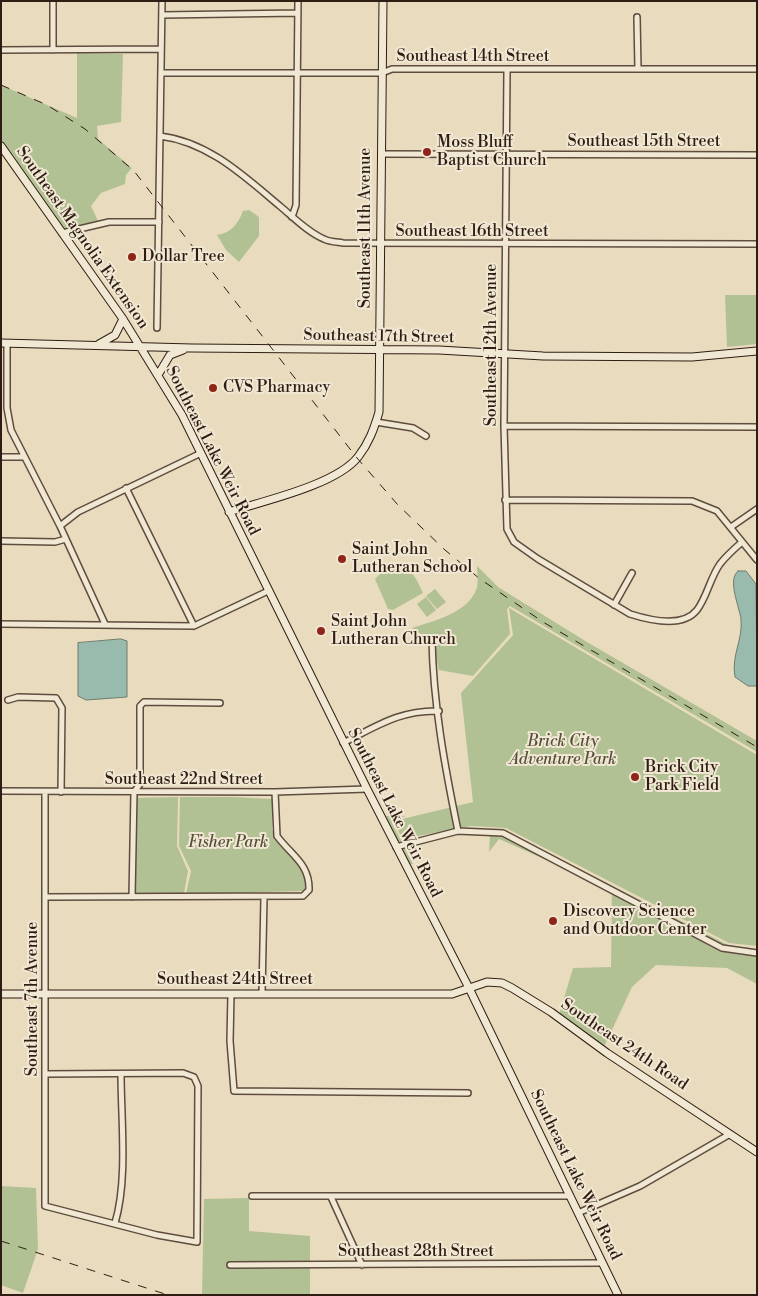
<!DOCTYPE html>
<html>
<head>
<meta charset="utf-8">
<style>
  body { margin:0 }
  #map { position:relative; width:758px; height:1296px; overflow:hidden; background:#e9dbbd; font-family:"Libre Bodoni",serif }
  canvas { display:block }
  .frame { position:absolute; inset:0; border:2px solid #2f1d13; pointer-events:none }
</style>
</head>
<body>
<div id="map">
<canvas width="758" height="1296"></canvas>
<div class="frame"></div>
</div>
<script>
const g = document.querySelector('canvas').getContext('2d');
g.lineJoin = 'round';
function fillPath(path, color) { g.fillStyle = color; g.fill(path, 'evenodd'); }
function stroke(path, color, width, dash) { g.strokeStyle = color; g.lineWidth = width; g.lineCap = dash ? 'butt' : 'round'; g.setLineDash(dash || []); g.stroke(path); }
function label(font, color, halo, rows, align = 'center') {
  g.font = font + ' "Libre Bodoni",serif'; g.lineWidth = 4; g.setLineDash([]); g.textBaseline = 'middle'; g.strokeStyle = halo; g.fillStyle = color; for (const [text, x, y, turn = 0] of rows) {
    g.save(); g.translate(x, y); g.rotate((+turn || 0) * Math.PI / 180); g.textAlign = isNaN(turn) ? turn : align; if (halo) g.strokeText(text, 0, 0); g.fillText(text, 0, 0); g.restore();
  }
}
fillPath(new Path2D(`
  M77,53l46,1 -2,68 -24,4 1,13 34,29 -6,7 -1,9 -24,9 -10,13 7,15 -34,8 -63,-88v-56l76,33z
  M249,210l10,7v19l-20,26 -13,-12 -9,-15c14,-2 21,-11 26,-24z
  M725,295h32v49l-30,3z
  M477,566l21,21 89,55 170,99v11l-247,-146 -3,3 3,25 -37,42 -34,-6 -7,-28 -20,-14c22,-7 55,-15 64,-38 3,-6 1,-17 1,-24z
  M387,567c24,1 26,4 36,26l-30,17 -5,-1 -13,-30z
  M435,589l11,13 -9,7 -11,-13z
  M426,597l10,13 -9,7 -10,-13z
  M509,608l248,147v191l-28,-3 -223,-115 -35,-2 -69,13 -8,-18 79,-19 -12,-109 52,-58z
  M178,797l-1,49 11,25 -4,22 2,4 -55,-1v-98z
  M180,797h54l38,2v31l24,29 12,22 -3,10 -119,3 5,-23 -12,-25z
  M383,816h23l-13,3 -1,4 10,19 69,-13 35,2 222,114 29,4v35l-30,-16 -71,-3 -24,22 -28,60 -45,-32 14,-47 38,-1 1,-78 -113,-50 -10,13 1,-16 -3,-3c-28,-1 -53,5 -79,14l-2,4 7,13 -5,1z
  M1,1186l35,2 2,61 -15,44 -22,-8z
  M249,1198v33l61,5v59h-108l2,-96z`), '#b2c194');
const water = new Path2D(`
  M738,571h8l10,13 1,102h-9l-13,-9c-4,-22 8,-36 6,-58 -2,-14 -14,-39 -3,-48z
  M121,639l6,2v56l-41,3 -8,-4v-53z`);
fillPath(water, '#98bbad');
stroke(water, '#6e7c6f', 1);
const street = new Path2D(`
  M162,15l136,-2
  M637,17l1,52
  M1,50l160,-1
  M53,50v-49
  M507,70l-3,356 3,103 7,13 24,17 92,55c19,6 53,14 67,-4 10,-13 13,-32 23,-46 6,-8 14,-15 22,-22
  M161,73h221l10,-4h365
  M160,136c49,6 85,41 121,71 13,11 28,26 43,32 6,3 13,3 19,4l414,1
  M381,154l376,1
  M292,217l4,-12 2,-204
  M62,233l47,-11h50
  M157,328l5,-327
  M7,343v65l4,22 49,96 45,98
  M376,422l37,6 13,8
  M504,426l253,1
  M1,457h23
  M126,488l68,138
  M505,500l187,1 25,10 40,49
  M60,526l18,-14 121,-58
  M731,527l26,-18
  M1,541l54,1 11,-3
  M614,605l18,-32
  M1,624l193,2 74,-35
  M432,639c1,64 13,129 26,192
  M8,700l10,-3 38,1 6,10 -1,84
  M343,743c34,-17 57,-33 96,-32
  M1,791l274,1 92,-3
  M45,792v414l112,29 40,7 1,-156 -4,-9 -11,-4 -137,1
  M396,847l62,-16 45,2 219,115 35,5
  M46,897l257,-1 6,-6c1,-26 -18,-35 -32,-54l-2,-44
  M132,897l2,-105 6,-8v-78l4,-4 76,1
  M231,994l-1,47 4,50 234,2
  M262,994l2,-97
  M252,1196h318
  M331,1197l31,68
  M578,1213l62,-27 90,-52
  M115,1223c13,-43 6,-104 6,-149
  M230,1265l372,-2`);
const secondary = new Path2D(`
  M1,146l122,173 59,96 185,374 102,199 149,307
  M1,343l191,5 247,2 104,6 149,1 65,-6
  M99,344l16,-9 8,-16
  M158,375l12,-20 13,-5
  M229,512c34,-11 107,-27 129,-55 11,-14 16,-28 21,-45l4,-411
  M1,994h451l35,-12 15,1 10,5 39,24 56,41 150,99`);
stroke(street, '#5e4c3e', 8);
stroke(secondary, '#2f1d13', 9);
stroke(street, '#f1e8d4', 5);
stroke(secondary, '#f1e8d4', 7);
stroke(new Path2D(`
  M1,85l46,20 38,24 49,42 223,287 41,47 47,45 35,29 63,43 214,125
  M1,1241l167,54`), '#2f1d13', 1, [9, 9]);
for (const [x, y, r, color] of [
  [427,152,5,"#8f2418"],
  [132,257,5,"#8f2418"],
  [213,388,5,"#8f2418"],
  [342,559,5,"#8f2418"],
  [321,631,5,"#8f2418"],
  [635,777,5,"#8f2418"],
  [553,921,5,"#8f2418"]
]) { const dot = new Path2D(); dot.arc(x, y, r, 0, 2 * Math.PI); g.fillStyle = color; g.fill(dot); stroke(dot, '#f1e8d4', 2); }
label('16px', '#2f1d13', '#f1e8d4', [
  ["Southeast 14th Street",473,57],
  ["Southeast 15th Street",644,142],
  ["Southeast 11th Avenue",366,228,-90],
  ["Southeast 16th Street",472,232],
  ["Southeast Magnolia Extension",82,238,55],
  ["Southeast 17th Street",379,337,1],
  ["Southeast 12th Avenue",492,345,-90],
  ["Southeast Lake Weir Road",212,451,63],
  ["Southeast 22nd Street",184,780],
  ["Southeast Lake Weir Road",394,813,63],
  ["Southeast 24th Street",235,980],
  ["Southeast 7th Avenue",33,999,-90],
  ["Southeast 24th Road",624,1045,34],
  ["Southeast Lake Weir Road",575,1175,64],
  ["Southeast 28th Street",416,1252]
]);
label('16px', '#2f1d13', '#f1e8d4', [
  ["Moss Bluff",437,143],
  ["Baptist Church",437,161],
  ["Dollar Tree",142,257],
  ["CVS Pharmacy",223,388],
  ["Saint John",352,550],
  ["Lutheran School",352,568],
  ["Saint John",331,622],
  ["Lutheran Church",331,640],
  ["Brick City",645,768],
  ["Park Field",645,786],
  ["Discovery Science",563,912],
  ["and Outdoor Center",563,930]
], 'left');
label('italic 16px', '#564e3a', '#f1e8d4', [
  ["Brick City",563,742],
  ["Adventure Park",563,760],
  ["Fisher Park",228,843]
]);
</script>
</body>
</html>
